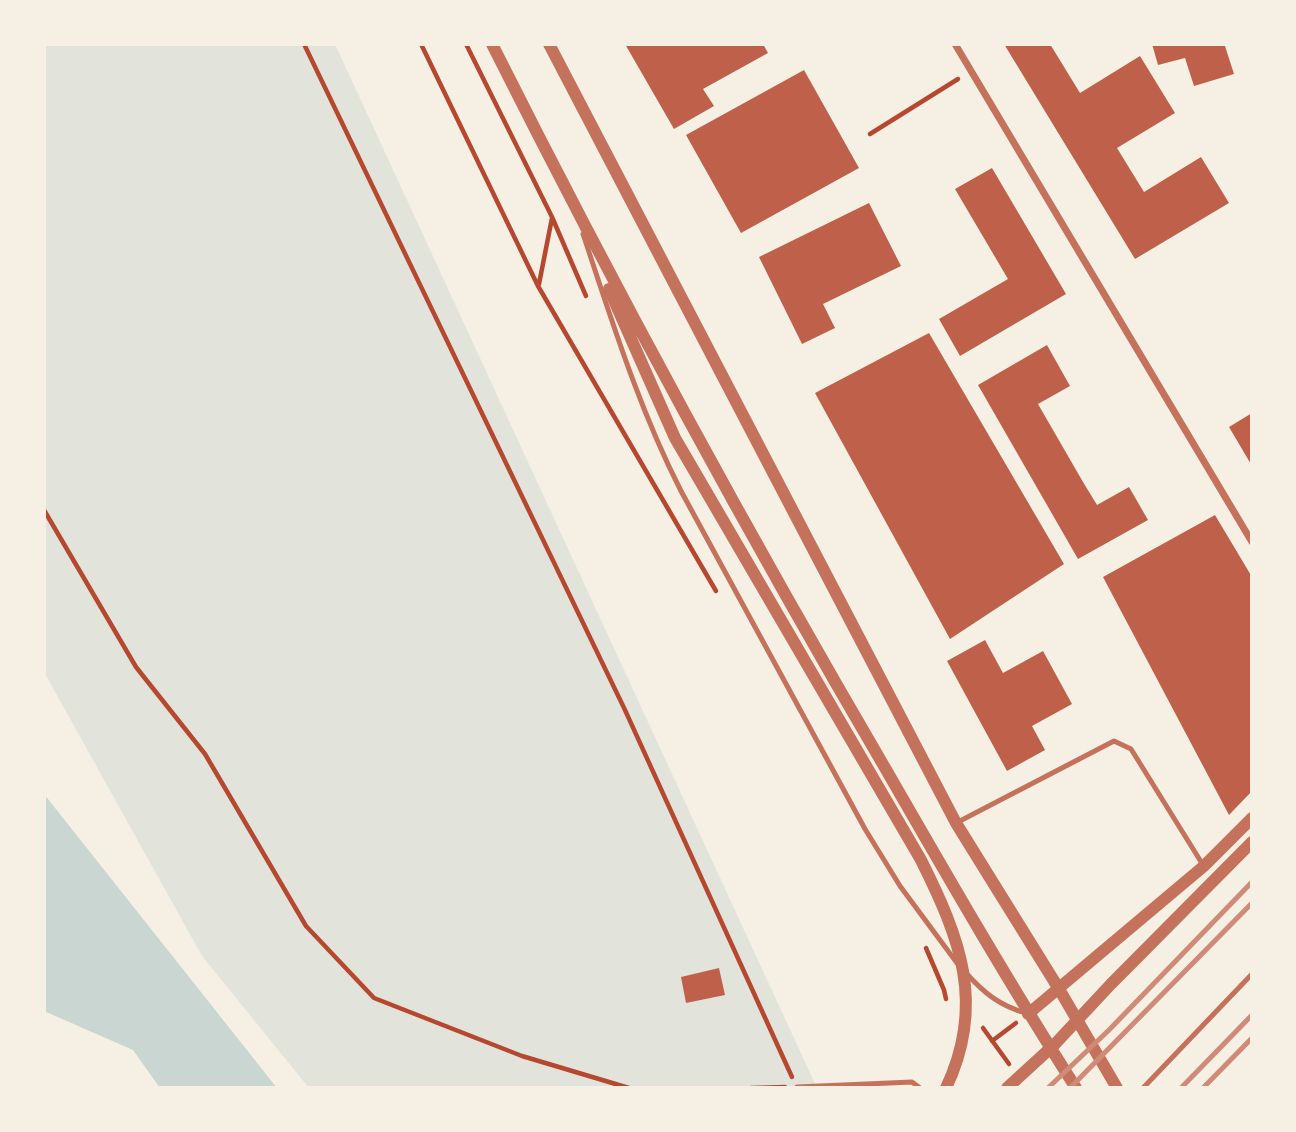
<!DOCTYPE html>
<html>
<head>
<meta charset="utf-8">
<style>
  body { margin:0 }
  #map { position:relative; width:1296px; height:1132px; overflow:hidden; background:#f6efe4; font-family:"Fira Sans Condensed",sans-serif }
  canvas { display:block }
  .frame { position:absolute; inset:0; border:46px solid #f6efe4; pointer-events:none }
</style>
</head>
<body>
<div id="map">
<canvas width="1296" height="1132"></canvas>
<div class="frame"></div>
</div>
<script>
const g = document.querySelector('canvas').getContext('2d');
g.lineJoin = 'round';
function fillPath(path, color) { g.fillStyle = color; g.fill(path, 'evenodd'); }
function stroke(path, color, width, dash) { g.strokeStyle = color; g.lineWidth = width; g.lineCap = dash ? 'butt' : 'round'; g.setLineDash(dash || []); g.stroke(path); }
fillPath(new Path2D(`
  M44,44h291l482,1044h-508l-107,-132 -158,-284z`), '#e2e4dc');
fillPath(new Path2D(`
  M44,794l233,294h-117l-27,-38 -89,-39z`), '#c9d6d2');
fillPath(new Path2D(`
  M625,44h138l5,9 -65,36 11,17 -40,23z
  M1004,44h46l30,49 60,-37 35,57 -58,35 27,44 57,-35 28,46 -94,56z
  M1152,44h78l-5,2 9,28 -40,12 -9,-28 -27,7z
  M804,70l55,98 -118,65 -55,-98z
  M992,168l74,126 -106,62 -21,-37 69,-40 -53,-90z
  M869,203l32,63 -78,38 12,24 -33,16 -43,-87z
  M929,333l135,231 -114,75 -135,-246z
  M1047,345l23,41 -32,18 45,78 14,23 32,-18 19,33 -70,39 -100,-174z
  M1252,413v53l-23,-39z
  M1215,515l37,62v214l-23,24 -126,-238z
  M985,640l18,33 40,-22 29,53 -40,22 13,24 -38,21 -60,-110z
  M719,968l6,27 -39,8 -5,-26z`), '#bf614a');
stroke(new Path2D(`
  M304,44l321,666 167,367
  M421,44l117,242 178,305
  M466,44l86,173 34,79
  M870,134l88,-55
  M539,284l13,-66
  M44,510l92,157 69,87 101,172 68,72 148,58 107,32
  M926,948l18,42 2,9
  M983,1028l26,36
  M992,1041l24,-18
  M751,1088l34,-1`), '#b5482f', 4.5);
stroke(new Path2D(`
  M583,234c29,87 56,175 98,257l184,338 35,57 57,77
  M956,823l158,-82 17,8 72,116
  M966,973c18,20 34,33 60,40
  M797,1087l115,-5 8,6
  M1143,1088l109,-114`), '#c5725c', 5);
stroke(new Path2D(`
  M955,44l297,498`), '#c5725c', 7);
stroke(new Path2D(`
  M492,44c124,247 256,490 396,729 61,106 122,212 188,315
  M549,44l407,779 103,166 58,99
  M609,289l66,149 246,422c39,78 65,144 25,228
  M1028,1014l176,-148 48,-48
  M1007,1088l48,-44 56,-60 141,-142`), '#c5725c', 12);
stroke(new Path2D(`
  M1048,1088l61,-58 143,-148
  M1070,1088l182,-185
  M1181,1088l71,-73
  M1203,1088l49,-50`), '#cf8b77', 5);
</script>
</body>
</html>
